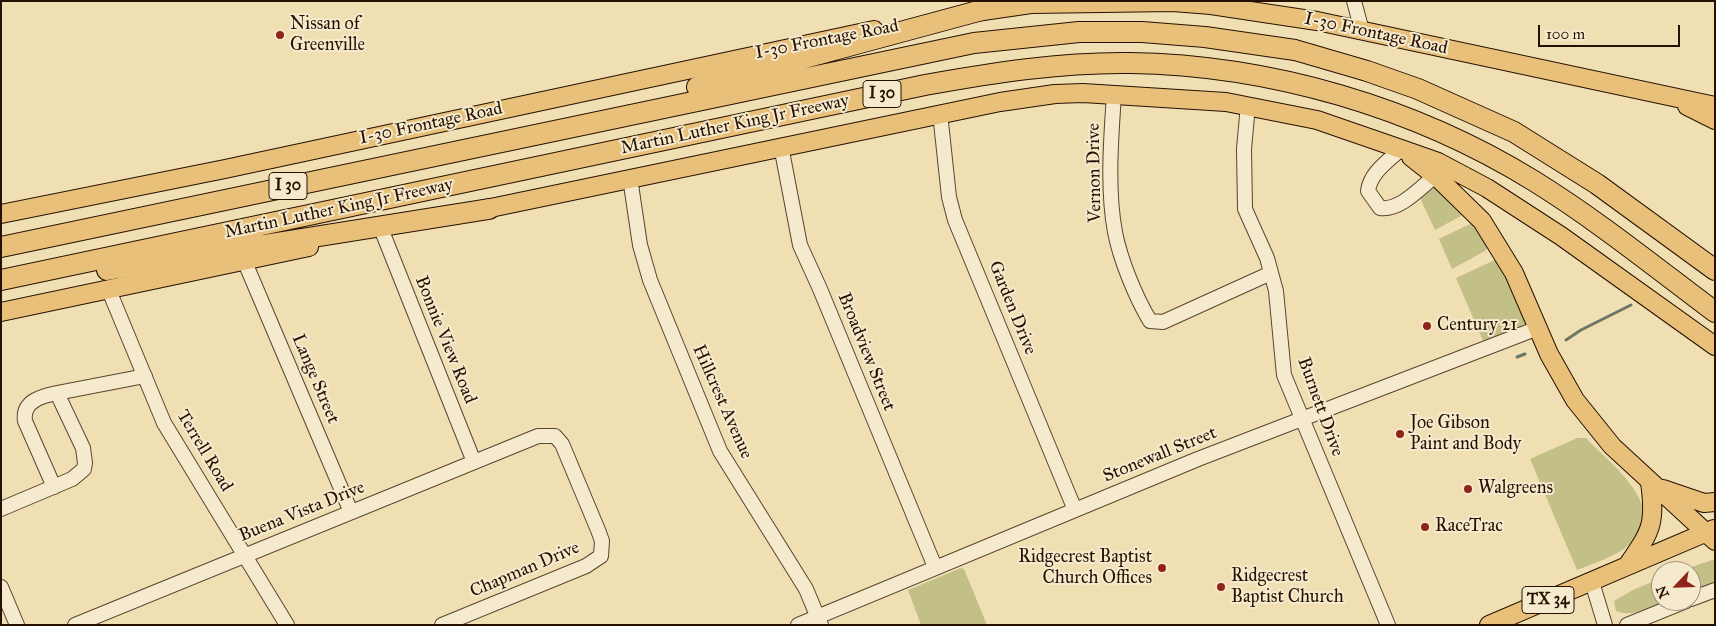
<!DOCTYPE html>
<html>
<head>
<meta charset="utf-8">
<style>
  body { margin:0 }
  #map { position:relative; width:1716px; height:626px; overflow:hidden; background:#f1dfb4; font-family:"IM FELL Great Primer",serif }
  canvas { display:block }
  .frame { position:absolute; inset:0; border:2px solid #261101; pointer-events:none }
  .north { position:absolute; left:1651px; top:561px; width:50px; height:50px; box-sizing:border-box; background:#f6eace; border:1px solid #a3937c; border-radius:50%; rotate:246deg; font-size:14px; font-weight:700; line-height:20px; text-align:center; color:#261101 }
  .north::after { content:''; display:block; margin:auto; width:18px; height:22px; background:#8f2418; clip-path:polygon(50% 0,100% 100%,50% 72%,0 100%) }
  .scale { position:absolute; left:1538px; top:25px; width:142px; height:22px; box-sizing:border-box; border:2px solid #261101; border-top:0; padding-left:6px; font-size:15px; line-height:18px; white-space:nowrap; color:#261101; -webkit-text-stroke:4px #f6eace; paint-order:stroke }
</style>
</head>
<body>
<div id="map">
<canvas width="1716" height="626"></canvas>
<div class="frame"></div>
<div class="north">N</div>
<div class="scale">100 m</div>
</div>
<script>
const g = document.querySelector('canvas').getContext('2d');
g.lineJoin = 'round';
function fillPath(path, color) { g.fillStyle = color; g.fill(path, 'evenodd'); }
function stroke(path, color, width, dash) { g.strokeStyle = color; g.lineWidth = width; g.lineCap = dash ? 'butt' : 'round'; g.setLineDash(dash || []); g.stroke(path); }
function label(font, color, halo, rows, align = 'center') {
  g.font = font + ' "IM FELL Great Primer",serif'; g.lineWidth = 4; g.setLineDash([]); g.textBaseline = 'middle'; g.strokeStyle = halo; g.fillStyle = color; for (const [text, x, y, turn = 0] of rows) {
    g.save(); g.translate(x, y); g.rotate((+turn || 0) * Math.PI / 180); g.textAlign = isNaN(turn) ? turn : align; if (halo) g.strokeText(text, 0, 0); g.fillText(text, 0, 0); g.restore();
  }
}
fillPath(new Path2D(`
  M1434,188l8,4 19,19v5l-26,14 -16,-34z
  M1470,224l6,2 13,20 -4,5 -33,18 -13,-30z
  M1497,259l3,3 27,59 -4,5 -40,15 -27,-63z
  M1577,438h9c25,27 86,70 43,107 -14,12 -35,18 -52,25l-47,-111z
  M1715,559v24l-24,8v-20h-11z
  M961,568l3,1 23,56h-66l-13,-35z
  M1661,578v23h5c-16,6 -33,17 -50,10l-2,-10 19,-11z`), '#c2c087');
stroke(new Path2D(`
  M1566,340l15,-10 50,-25
  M1517,357l8,-3`), '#6c7866', 3);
const minor = new Path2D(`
  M1354,1l8,30
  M1114,95c-3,43 -7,95 1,137 5,27 21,66 35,89l13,1 108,-49
  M1248,105l-4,44 1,60 22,49 9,33 8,84 104,250
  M940,113l9,84 6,23 120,290
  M781,146l19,99 20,44 115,278
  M1401,149c-13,12 -31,24 -33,42l12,17c20,3 40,-20 55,-32
  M630,178l10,67 10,35 70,171 86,138 15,36
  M382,231l92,231
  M244,260l107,252
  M108,288l56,135 123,202
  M54,487l-29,-66c-3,-20 17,-25 32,-28l88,-17
  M1,509l71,-30 12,-10 1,-6 -2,-15 -26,-55
  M1592,582l13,43
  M1,587l16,38
  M1691,599l24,-9
  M75,625l463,-189h17l7,8 36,86 4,11 -1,15 -15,10 -144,59
  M798,625l400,-166 340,-131
  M1627,625l59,-24`);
const major = new Path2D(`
  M969,13l62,-9 142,-2 38,3 106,16 398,85
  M1687,106l28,14
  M1411,157l28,22 43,42 32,52 35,81 26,46 37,46 103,95
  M476,211l524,-109 55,-8 28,-1 143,9 91,18 84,29 37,13 49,26 74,48 154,110
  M1,214l224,-45 649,-139
  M1,312l308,-65
  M1663,489l41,14 11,-1
  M1627,566c24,-35 29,-41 23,-84
  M1489,625l225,-96`);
const highway = new Path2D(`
  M697,87l285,-77
  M1,247l973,-204 105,-11h63l63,5 90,13 72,21 51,18 96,43 83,52 118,86
  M107,270l382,-61
  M1,280l924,-195c67,-12 136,-23 205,-22 140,2 284,44 404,118 63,39 121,86 181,131`);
stroke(minor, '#59442e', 16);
stroke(major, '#261101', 20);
stroke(highway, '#261101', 22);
stroke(minor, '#f6eace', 14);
stroke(major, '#e8c07a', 18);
stroke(highway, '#e8c07a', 20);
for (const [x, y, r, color] of [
  [280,35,5,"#8f2418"],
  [1427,326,5,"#8f2418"],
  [1400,434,5,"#8f2418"],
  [1468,489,5,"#8f2418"],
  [1425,527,5,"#8f2418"],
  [1162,568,5,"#8f2418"],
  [1221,587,5,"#8f2418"]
]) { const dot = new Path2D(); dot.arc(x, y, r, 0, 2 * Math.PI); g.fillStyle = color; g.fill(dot); stroke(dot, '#f6eace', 2); }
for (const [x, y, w] of [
  [882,94,38],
  [288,186,38],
  [1548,600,52]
]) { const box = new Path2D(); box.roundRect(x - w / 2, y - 13.5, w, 27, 4); g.fillStyle = '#f6eace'; g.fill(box); stroke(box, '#261101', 1); }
label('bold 16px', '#261101', null, [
  ["I 30",882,94],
  ["I 30",288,186],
  ["TX 34",1548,600]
]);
label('18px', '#261101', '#f6eace', [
  ["Nissan of",290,25],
  ["Greenville",290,46],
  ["Century 21",1437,326],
  ["Joe Gibson",1410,424],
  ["Paint and Body",1410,445],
  ["Walgreens",1478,489],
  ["RaceTrac",1435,527],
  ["Ridgecrest Baptist",1152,558,"right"],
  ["Church Offices",1152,579,"right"],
  ["Ridgecrest",1231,577],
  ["Baptist Church",1231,598]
], 'left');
label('18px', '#261101', '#f6eace', [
  ["I-30 Frontage Road",1376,34,12],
  ["I-30 Frontage Road",827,40,-11],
  ["I-30 Frontage Road",431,124,-12],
  ["Martin Luther King Jr Freeway",735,125,-12],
  ["Vernon Drive",1095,173,-91],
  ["Martin Luther King Jr Freeway",339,209,-12],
  ["Garden Drive",1012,308,68],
  ["Bonnie View Road",445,340,68],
  ["Broadview Street",866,352,68],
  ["Lange Street",315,379,67],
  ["Hillcrest Avenue",722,402,66],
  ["Burnett Drive",1320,407,70],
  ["Terrell Road",204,451,59],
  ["Stonewall Street",1160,455,-22],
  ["Buena Vista Drive",302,512,-22],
  ["Chapman Drive",525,570,-23]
]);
</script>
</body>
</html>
